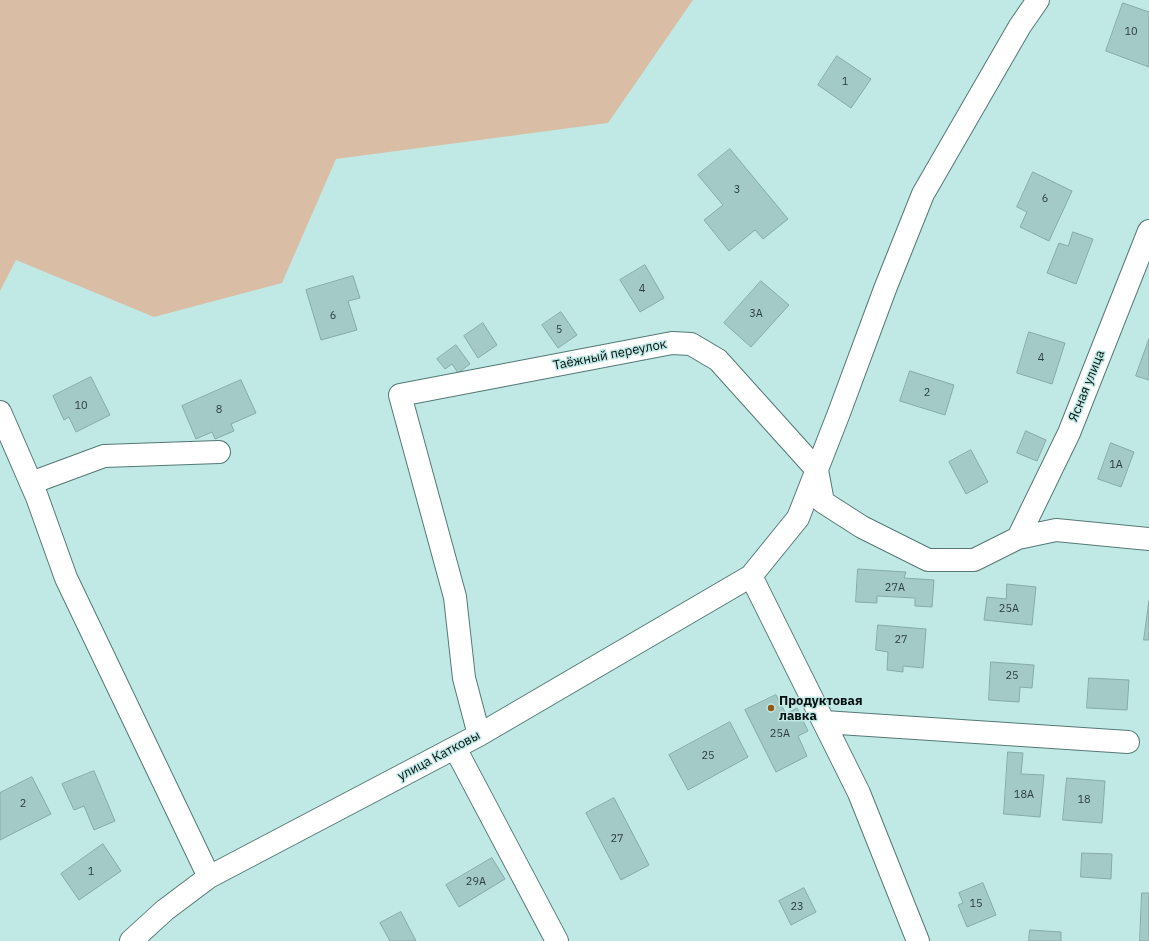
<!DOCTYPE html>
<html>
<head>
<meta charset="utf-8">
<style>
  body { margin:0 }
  canvas { display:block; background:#c0e9e5 }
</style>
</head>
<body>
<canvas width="1149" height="941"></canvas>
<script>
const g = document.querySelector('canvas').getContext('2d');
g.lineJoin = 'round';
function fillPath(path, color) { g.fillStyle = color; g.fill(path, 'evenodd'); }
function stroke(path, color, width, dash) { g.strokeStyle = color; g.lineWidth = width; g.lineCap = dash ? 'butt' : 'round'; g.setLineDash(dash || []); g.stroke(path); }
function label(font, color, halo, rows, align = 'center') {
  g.font = font + ' "IBM Plex Sans",sans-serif'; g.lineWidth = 3; g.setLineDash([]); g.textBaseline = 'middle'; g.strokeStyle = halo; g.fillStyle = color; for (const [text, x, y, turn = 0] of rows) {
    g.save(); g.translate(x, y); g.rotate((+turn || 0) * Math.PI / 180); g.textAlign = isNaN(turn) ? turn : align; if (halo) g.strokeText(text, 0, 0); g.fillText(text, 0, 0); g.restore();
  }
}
fillPath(new Path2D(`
  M0,0h693l-85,123 -272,36 -54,124 -128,34 -138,-57 -16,31z`), '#d9bea5');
const building = new Path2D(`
  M1123,3l26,9v55l-43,-16z
  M837,56l34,23 -20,29 -33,-23z
  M730,149l58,70 -25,20 -8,-9 -26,21 -25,-31 19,-15 -25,-30z
  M1033,172l39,19 -23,50 -29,-14 7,-15 -10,-5z
  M1073,232l20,7 -17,45 -29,-11 12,-30 9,3z
  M645,265l19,33 -24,14 -20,-32z
  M353,276l7,22 -12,3 9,29 -36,10 -15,-50z
  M761,281l28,24 -38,42 -27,-24z
  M561,312l16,23 -19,13 -16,-23z
  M483,323l14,22 -19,13 -14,-22z
  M1029,332l36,11 -13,41 -35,-11z
  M1149,339v41l-13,-4z
  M456,345l14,19 -12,9 -6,-9 -7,5 -8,-10z
  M910,371l44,14 -9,30 -45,-14z
  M91,377l19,38 -34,17 -7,-15 -5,3 -11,-24z
  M241,380l15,33 -25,11 3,7 -19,8 -3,-7 -16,7 -14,-33z
  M1026,431l20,9 -9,21 -20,-8z
  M1111,443l23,9 -13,35 -23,-8z
  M971,450l17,32 -22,12 -17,-32z
  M858,569l48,3 -2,6 30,2 -2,27 -17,-1v-8l-38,-2v7l-21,-1z
  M1007,584l29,3 -4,38 -48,-5 3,-23 19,2z
  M1149,601v39h-5z
  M878,625l48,4 -3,39 -20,-2v6l-16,-2 1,-18 -12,-2z
  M991,662l43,3 -2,23 -12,-1 -1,15 -30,-2z
  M1089,678l40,2 -2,30 -40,-2z
  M776,695l10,19 11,-6 11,23 -10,5 9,20 -31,16 -31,-62z
  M730,722l18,35 -60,33 -19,-35z
  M1008,752l15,1 -2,21 23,1 -4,42 -36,-3z
  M94,771l21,50 -21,9 -10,-24 -10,4 -12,-26z
  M32,777l19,37 -51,26v-47z
  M1067,778l38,3 -3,42 -39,-3z
  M614,798l35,67 -28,15 -35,-67z
  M103,844l18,27 -42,29 -18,-26z
  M1082,853l30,1 -1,25 -30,-2z
  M492,858l13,21 -46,28 -13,-22z
  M983,883l13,32 -29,12 -9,-22 5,-2 -4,-10z
  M804,888l12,24 -25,13 -12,-24z
  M1142,893h7v48h-9z
  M401,912l15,29h-26l-10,-18z
  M1030,930l31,2v9h-32z`);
fillPath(building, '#a3cac7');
stroke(building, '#85aba8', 1);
const minor = new Path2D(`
  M0,412l37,85 29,81 143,299
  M31,483l73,-27 115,-4
  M1018,538l51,-105 80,-202
  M751,576l108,217 59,148
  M824,722l304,20
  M479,735l-15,-57 -9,-81 -55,-202 272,-52 19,1 27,16 99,110 6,32 39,25 66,33h46l44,-22 38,-8 93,9
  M455,748l102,193
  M131,941l34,-31 44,-33 270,-142 272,-159 47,-58 41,-105 46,-124 38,-95 97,-168 18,-26`);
stroke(minor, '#547975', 24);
stroke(minor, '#fff', 22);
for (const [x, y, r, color] of [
  [771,708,4,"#935a15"]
]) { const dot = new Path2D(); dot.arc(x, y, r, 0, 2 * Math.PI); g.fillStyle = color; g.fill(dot); stroke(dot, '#c0e9e5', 1.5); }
label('11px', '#2b3e3d', null, [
  ["10",1131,32],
  ["1",845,82],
  ["3",737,190],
  ["6",1045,199],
  ["4",642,289],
  ["3А",756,314],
  ["6",333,316],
  ["5",559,330],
  ["4",1041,358],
  ["2",927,393],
  ["10",81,406],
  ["8",219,410],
  ["1А",1116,465],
  ["27А",895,588],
  ["25А",1009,609],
  ["27",901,640],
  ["25",1012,676],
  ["25А",780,734],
  ["25",708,756],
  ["18А",1024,795],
  ["18",1084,800],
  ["2",23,804],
  ["27",617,839],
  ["1",91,872],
  ["29А",476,882],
  ["15",976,904],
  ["23",797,907]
]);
label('13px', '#03100f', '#c0e9e5', [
  ["Таёжный переулок",610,355,-11],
  ["Ясная улица",1087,386,-68],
  ["улица Катковы",439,756,-28]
]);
label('bold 13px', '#03100f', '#c0e9e5', [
  ["Продуктовая",779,701],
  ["лавка",779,716]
], 'left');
</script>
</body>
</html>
